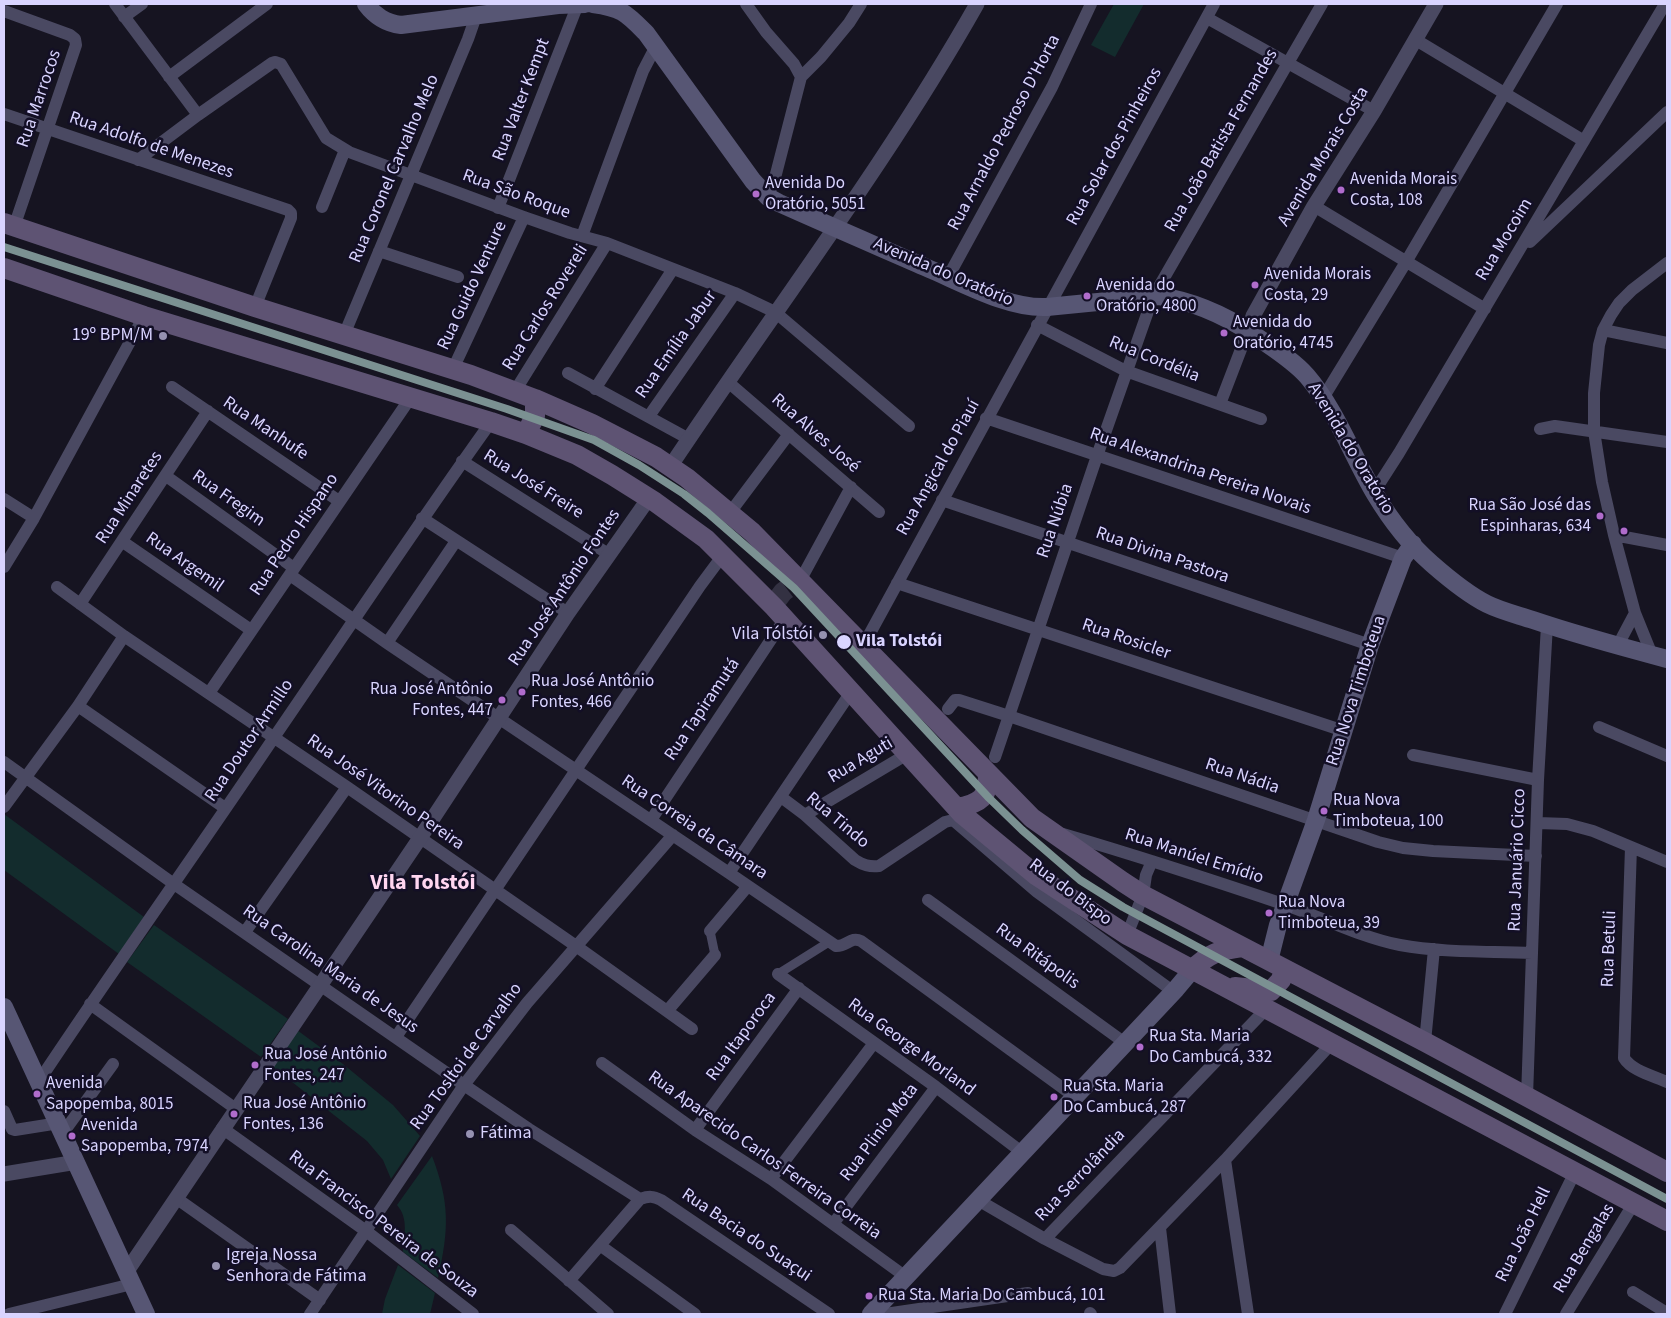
<!DOCTYPE html>
<html>
<head>
<meta charset="utf-8">
<style>
  body { margin:0 }
  #map { position:relative; width:1671px; height:1318px; overflow:hidden; background:#161421; font-family:"Source Sans 3",sans-serif }
  canvas { display:block }
  .frame { position:absolute; inset:0; border:5px solid #d9d4ff; pointer-events:none }
</style>
</head>
<body>
<div id="map">
<canvas width="1671" height="1318"></canvas>
<div class="frame"></div>
</div>
<script>
const g = document.querySelector('canvas').getContext('2d');
g.lineJoin = 'round';
function fillPath(path, color) { g.fillStyle = color; g.fill(path, 'evenodd'); }
function stroke(path, color, width, dash) { g.strokeStyle = color; g.lineWidth = width; g.lineCap = dash ? 'butt' : 'round'; g.setLineDash(dash || []); g.stroke(path); }
function label(font, color, halo, rows, align = 'center') {
  g.font = font + ' "Source Sans 3",sans-serif'; g.lineWidth = 5; g.setLineDash([]); g.textBaseline = 'middle'; g.strokeStyle = halo; g.fillStyle = color; for (const [text, x, y, turn = 0] of rows) {
    g.save(); g.translate(x, y); g.rotate((+turn || 0) * Math.PI / 180); g.textAlign = isNaN(turn) ? turn : align; if (halo) g.strokeText(text, 0, 0); g.fillText(text, 0, 0); g.restore();
  }
}
fillPath(new Path2D(`
  M1114,4h30l-29,53 -24,-12z
  M4,814l140,103 -25,37 -115,-84z
  M154,925l134,94 -27,38 -134,-95z
  M297,1030l46,34 50,41 27,31 -29,43 -8,-19 -16,-19 -94,-74z
  M432,1156c18,47 17,73 6,122l-35,-26c1,-17 6,-33 -6,-47z
  M398,1265l37,28 -5,21h-48l3,-15z`), '#132c2d');
stroke(new Path2D(`
  M774,604l9,-12 12,-9`), '#333142', 20, [20, 10]);
stroke(new Path2D(`
  M710,931l5,24
  M778,974l51,-32`), '#4a4962', 9);
stroke(new Path2D(`
  M115,4l83,111
  M746,4l20,28 28,32 7,13
  M4,11l66,24 5,4 1,6 -62,182
  M124,17l18,-13
  M1207,18l167,93
  M1416,40l168,101
  M169,77l98,-73
  M4,114l284,96 3,3v5l-36,89
  M138,160l60,-45 74,-52 3,-1 6,2 45,74 23,14 175,65 46,16 37,10 128,50 40,19 134,114
  M768,197l8,-23 25,-97 20,-20 28,-34 12,-19
  M1314,206l171,103
  M322,207l23,-57
  M498,208l80,-204
  M582,236l61,-165 13,-25
  M1530,242l137,-130
  M379,251l79,26
  M948,277l104,-190 39,-83
  M1037,325l89,46 135,48
  M1603,330l64,13
  M344,335l124,-296 8,-23
  M453,369l71,-152
  M568,373l121,66
  M728,382l151,130
  M172,387l167,114
  M595,389l78,-120
  M515,391l92,-148
  M1323,398l83,-136 151,-258
  M1220,404l28,-73
  M649,416l86,-123
  M986,418l417,140
  M1540,429l15,-3 112,16
  M462,461l148,94
  M166,476l128,92
  M1374,492l25,-39 266,-449
  M4,499l30,19
  M942,500l428,145
  M729,514l60,-80
  M422,518l146,95
  M1614,535l53,10
  M123,542l128,88
  M4,567l30,-49 110,-202
  M290,575l97,68 342,230 107,73c10,1 15,-10 25,-5l214,156
  M800,581l51,-94
  M897,583l447,148
  M57,587l67,49 223,151 229,159 116,83
  M80,604l128,-193
  M387,643l69,-102
  M1618,645l17,-32
  M863,646l351,-642
  M1652,655l-17,-42 -21,-78 -12,-53 -8,-51v-38l5,-48 4,-15 8,-15 8,-12 13,-13 35,-27
  M209,693l202,-296
  M78,706l147,102
  M948,709l7,-9h4l50,16 369,126 25,6 30,3 103,5
  M1599,727l68,29
  M1413,755l125,25
  M995,757l102,-301 56,-159 169,-293
  M4,762l170,122 290,201 65,44 111,70
  M781,797l24,18 50,45c8,5 14,7 24,6l66,-44 8,-2 84,72 137,100
  M4,807l74,-101 46,-70
  M805,815l104,-62
  M651,820l133,-200
  M1538,823l29,1 26,7 74,31
  M1063,834c75,22 149,46 223,71 36,13 78,33 114,40 43,8 89,6 132,8
  M1631,847l-7,211c8,13 30,18 43,24
  M729,873l122,-181
  M928,900l197,143
  M710,931l38,-45
  M245,932l102,-145
  M1127,935l16,-40 3,-20 6,-14
  M778,974l158,113 87,66
  M90,1004l146,105
  M668,1010l47,-55
  M396,1037l304,-451 23,-31
  M1425,1042l9,-93
  M602,1063l93,67 76,49 135,98
  M39,1081c77,-116 158,-229 236,-345 72,-105 142,-211 216,-314
  M1527,1097l11,-317 9,-155
  M4,1111l8,18 3,1 44,-7
  M222,1128l144,103 107,83
  M695,1130l104,-142
  M63,1133l50,-69
  M1225,1160l23,154
  M771,1179l103,-136
  M176,1198l144,102
  M640,1199c9,-3 13,-3 21,1l168,114
  M978,1200l67,39 58,30 11,2 6,-3 105,-108 107,-117
  M833,1224l103,-137
  M1160,1228l10,86
  M511,1230l97,84
  M1045,1239l222,-231
  M601,1246l94,68
  M569,1281l71,-82
  M1633,1292l34,21
  M1090,1313l1,1
  M9,1314l123,-30
  M310,1314l154,-229 63,-82 146,-168
  M885,1314l143,-21
  M1505,1314l70,-142
  M1566,1314l68,-111`), '#4a4962', 12);
stroke(new Path2D(`
  M1248,331l5,-15 61,-110 60,-95 62,-107
  M670,467c103,-155 216,-302 307,-463
  M4,1174l73,-12
  M127,1271l293,-433 148,-225 81,-115`), '#4a4962', 15);
stroke(new Path2D(`
  M366,4c9,12 19,19 35,21l157,-20 27,-1
  M593,4c29,4 33,9 53,29l107,148 15,16 11,6c49,22 98,43 146,64 36,15 83,42 122,40l112,-11c34,5 65,19 94,38 18,13 39,25 54,42 29,34 45,79 68,118 15,25 34,50 57,70 16,14 35,30 55,40 14,7 31,11 46,16 44,15 89,27 134,39
  M1269,961l9,-36 38,-105 54,-175 33,-87 10,-14
  M4,1007l142,307
  M871,1314l305,-325 16,-19`), '#575674', 18);
stroke(new Path2D(`
  M4,223l251,84 216,68 64,24 57,25 64,33 31,21 65,54 280,286 91,64 20,13 282,147 242,130
  M4,268l140,48 347,106 35,12 51,21 35,20 43,27 51,37 68,68 188,207 75,62 90,59 540,286
  M526,434l9,-18v-17
  M957,808c24,-5 31,-10 31,-34
  M1192,970c16,-16 27,-20 50,-23
  M1235,987l36,4 10,-11 3,-11`), '#5e5373', 20);
stroke(new Path2D(`
  M4,247l503,162 87,31 45,25 45,29 24,19 86,75 195,210 33,32 58,50 43,27 544,292`), '#7b9192', 8);
for (const [x, y, r, color] of [
  [1341,190,4.5,"#b06ccc"],
  [756,194,4.5,"#b06ccc"],
  [1255,285,4.5,"#b06ccc"],
  [1087,296,4.5,"#b06ccc"],
  [1224,333,4.5,"#b06ccc"],
  [163,336,5,"#9591b1"],
  [1600,516,4.5,"#b06ccc"],
  [1624,531,4.5,"#b06ccc"],
  [823,635,5,"#9591b1"],
  [844,642,8,"#d9d4ff"],
  [522,692,4.5,"#b06ccc"],
  [502,700,4.5,"#b06ccc"],
  [1324,811,4.5,"#b06ccc"],
  [1269,913,4.5,"#b06ccc"],
  [1140,1047,4.5,"#b06ccc"],
  [255,1065,4.5,"#b06ccc"],
  [37,1094,4.5,"#b06ccc"],
  [1054,1097,4.5,"#b06ccc"],
  [234,1114,4.5,"#b06ccc"],
  [470,1134,5,"#9591b1"],
  [72,1136,4.5,"#b06ccc"],
  [216,1266,5,"#9591b1"],
  [869,1296,4.5,"#b06ccc"]
]) { const dot = new Path2D(); dot.arc(x, y, r, 0, 2 * Math.PI); g.fillStyle = color; g.fill(dot); stroke(dot, '#130f26', 2); }
label('17px', '#d9d4ff', '#130f26', [
  ["Avenida Morais",1350,180],
  ["Costa, 108",1350,201],
  ["Avenida Do",765,184],
  ["Oratório, 5051",765,205],
  ["Avenida Morais",1264,275],
  ["Costa, 29",1264,296],
  ["Avenida do",1096,286],
  ["Oratório, 4800",1096,307],
  ["Avenida do",1233,323],
  ["Oratório, 4745",1233,344],
  ["Rua São José das",1591,506,"right"],
  ["Espinharas, 634",1591,527,"right"],
  ["Rua José Antônio",531,682],
  ["Fontes, 466",531,703],
  ["Rua José Antônio",493,690,"right"],
  ["Fontes, 447",493,711,"right"],
  ["Rua Nova",1333,801],
  ["Timboteua, 100",1333,822],
  ["Rua Nova",1278,903],
  ["Timboteua, 39",1278,924],
  ["Rua Sta. Maria",1149,1037],
  ["Do Cambucá, 332",1149,1058],
  ["Rua José Antônio",264,1055],
  ["Fontes, 247",264,1076],
  ["Avenida",46,1084],
  ["Sapopemba, 8015",46,1105],
  ["Rua Sta. Maria",1063,1087],
  ["Do Cambucá, 287",1063,1108],
  ["Rua José Antônio",243,1104],
  ["Fontes, 136",243,1125],
  ["Avenida",81,1126],
  ["Sapopemba, 7974",81,1147],
  ["Rua Sta. Maria Do Cambucá, 101",878,1296]
], 'left');
label('18px', '#d9d4ff', '#130f26', [
  ["Rua Marrocos",40,99,-71],
  ["Rua Valter Kempt",522,100,-69],
  ["Rua Arnaldo Pedroso D'Horta",1005,133,-62],
  ["Rua João Batista Fernandes",1222,141,-60],
  ["Rua Adolfo de Menezes",151,146,19],
  ["Rua Solar dos Pinheiros",1115,147,-61],
  ["Avenida Morais Costa",1324,157,-59],
  ["Rua Coronel Carvalho Melo",395,169,-67],
  ["Rua São Roque",516,195,20],
  ["Rua Mocoim",1505,240,-59],
  ["Avenida do Oratório",943,273,23],
  ["Rua Guido Venture",473,286,-65],
  ["Rua Carlos Rovereli",546,308,-58],
  ["Rua Emília Jabur",677,345,-55],
  ["Rua Cordélia",1154,360,22],
  ["Rua Manhufe",265,429,34],
  ["Rua Alves José",815,434,41],
  ["Avenida do Oratório",1350,449,59],
  ["Rua Angical do Piauí",939,468,-61],
  ["Rua Alexandrina Pereira Novais",1200,472,19],
  ["Rua José Freire",533,485,32],
  ["Rua Minaretes",130,498,-57],
  ["Rua Fregim",228,499,35],
  ["Rua Núbia",1056,521,-71],
  ["Rua Pedro Hispano",295,535,-56],
  ["Rua Divina Pastora",1162,556,19],
  ["Rua Argemil",184,563,35],
  ["Rua José Antônio Fontes",565,588,-56],
  ["Rua Rosicler",1126,640,19],
  ["Rua Nova Timboteua",1357,691,-72],
  ["Rua Tapiramutá",703,710,-56],
  ["Rua Doutor Armillo",250,741,-56],
  ["Rua Aguti",861,761,-31],
  ["Rua Nádia",1242,777,19],
  ["Rua José Vitorino Pereira",385,793,35],
  ["Rua Tindo",837,821,40],
  ["Rua Correia da Câmara",694,828,34],
  ["Rua Manúel Emídio",1194,857,18],
  ["Rua Januário Cicco",1518,860,-88],
  ["Rua do Bispo",1070,893,37],
  ["Rua Betuli",1610,949,-88],
  ["Rua Ritápolis",1037,957,36],
  ["Rua Carolina Maria de Jesus",330,970,35],
  ["Rua Itaporoca",742,1037,-54],
  ["Rua George Morland",911,1048,36],
  ["Rua Tosltoi de Carvalho",467,1057,-54],
  ["Rua Plinio Mota",880,1133,-53],
  ["Rua Aparecido Carlos Ferreira Correia",764,1156,35],
  ["Rua Serrolândia",1081,1176,-46],
  ["Rua Francisco Pereira de Souza",383,1225,37],
  ["Rua João Hell",1524,1235,-64],
  ["Rua Bacia do Suaçui",746,1236,34],
  ["Rua Bengalas",1585,1249,-59]
]);
label('18px', '#d9d4ff', '#130f26', [
  ["19º BPM/M",153,336],
  ["Vila Tólstói",813,635],
  ["Fátima",480,1134,"left"],
  ["Igreja Nossa",226,1256,"left"],
  ["Senhora de Fátima",226,1277,"left"]
], 'right');
label('bold 18px', '#d9d4ff', '#130f26', [
  ["Vila Tolstói",856,642]
], 'left');
label('bold 22px', '#ffd6f0', '#130f26', [
  ["Vila Tolstói",423,884]
]);
</script>
</body>
</html>
